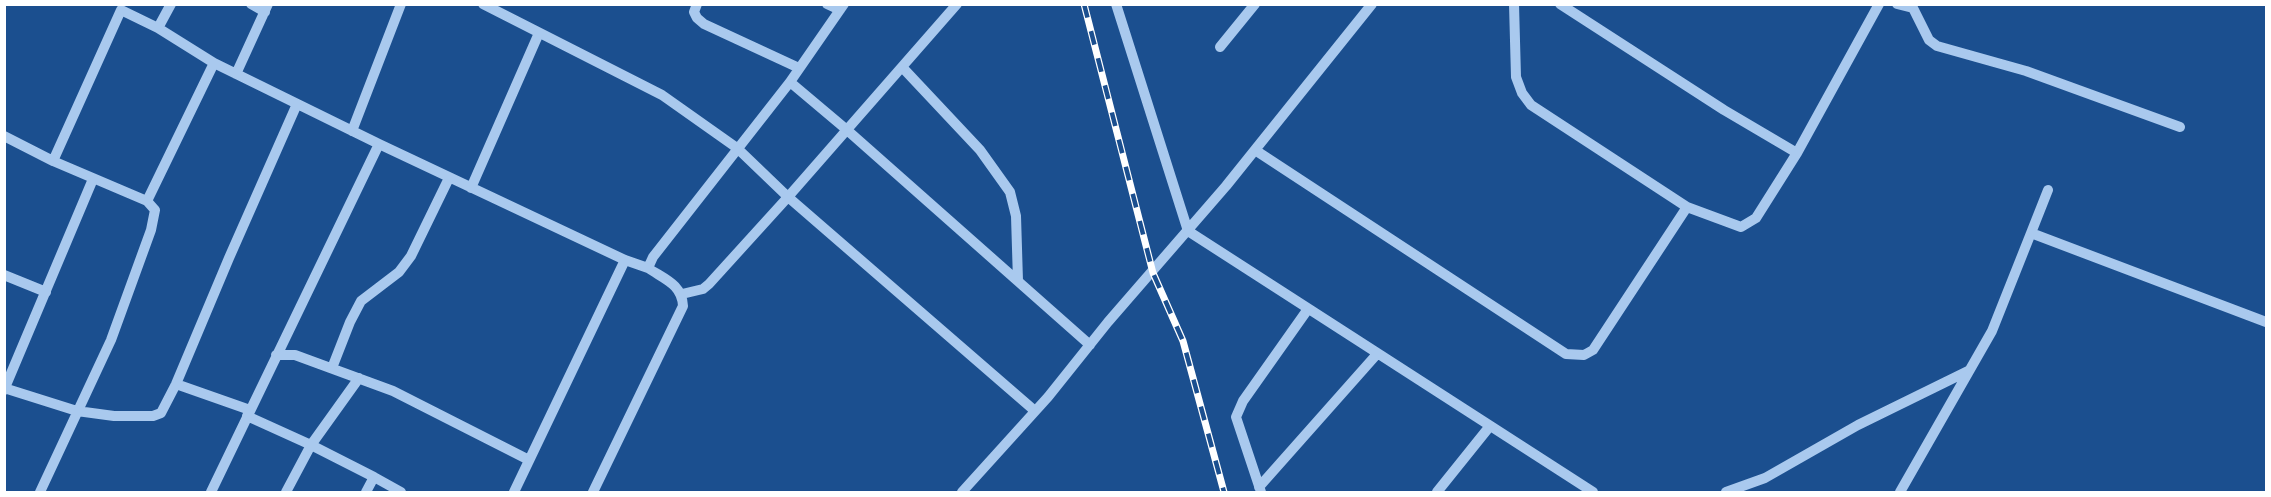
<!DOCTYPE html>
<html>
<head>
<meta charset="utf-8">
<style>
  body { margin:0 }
  #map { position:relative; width:2271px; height:497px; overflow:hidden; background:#1b4f8f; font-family:Arial,sans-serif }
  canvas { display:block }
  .frame { position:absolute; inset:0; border:6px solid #fff; pointer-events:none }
</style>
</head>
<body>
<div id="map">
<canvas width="2271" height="497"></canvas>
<div class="frame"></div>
</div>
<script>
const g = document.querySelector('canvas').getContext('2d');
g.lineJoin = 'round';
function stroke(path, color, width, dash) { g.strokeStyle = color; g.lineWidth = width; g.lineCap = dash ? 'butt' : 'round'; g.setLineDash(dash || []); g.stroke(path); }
stroke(new Path2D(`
  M251,4l14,8
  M483,4l179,91 75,53 51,49 247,214
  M697,4l-3,8 3,6 7,6 95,44
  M827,4l13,6
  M1116,4l72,227 405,261
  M1514,4l2,73 6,16 9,12 156,102
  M1560,4l164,106 73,43
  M1897,4l16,4 16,32 8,6 89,25 154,56
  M1220,47l35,-43
  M214,63l165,81 246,116 23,8 5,-11 137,-175 57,48 243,215
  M902,67l78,83 30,42 6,24 2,65
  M236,74l32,-70
  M790,82l54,-78
  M352,131l49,-127
  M4,136l49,25
  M1255,150l311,204 18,1 9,-5 94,-143 54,20 15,-9 41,-65 82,-149
  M471,188l68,-155
  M2048,190l-17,43 235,89
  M147,201l-94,-40 68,-151 37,18
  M4,275l42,17
  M682,294l21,-5 6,-5 79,-87 169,-193
  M276,355h19l98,36 136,69
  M332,368l18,-46 11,-21 38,-29 12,-16 38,-78
  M359,378l-48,67 63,32 -8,15
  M176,384l74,26
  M4,388l73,23 37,5h39l8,-3 15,-29 53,-126 68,-154
  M4,390l89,-211
  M247,416l64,29 -25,47
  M374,477l27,15
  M1259,487l118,-133
  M40,492l71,-152 40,-110 4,-20 -8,-9 67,-138 -56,-35 13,-24
  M211,492l168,-348
  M514,492l111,-232
  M593,492l90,-186c-1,-22 -19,-27 -35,-38
  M962,492l86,-95 60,-75 118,-136 146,-182
  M1261,492l-25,-75 7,-16 65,-92
  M1437,492l53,-66
  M1726,492l39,-14 93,-53 110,-54
  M1900,492l92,-161 39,-98`), '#a9c9ee', 10);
const rail = new Path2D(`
  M1084,4l69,269 30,68 41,151`);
stroke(rail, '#fff', 7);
stroke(rail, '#1b4f8f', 4.5, [14]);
</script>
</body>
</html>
